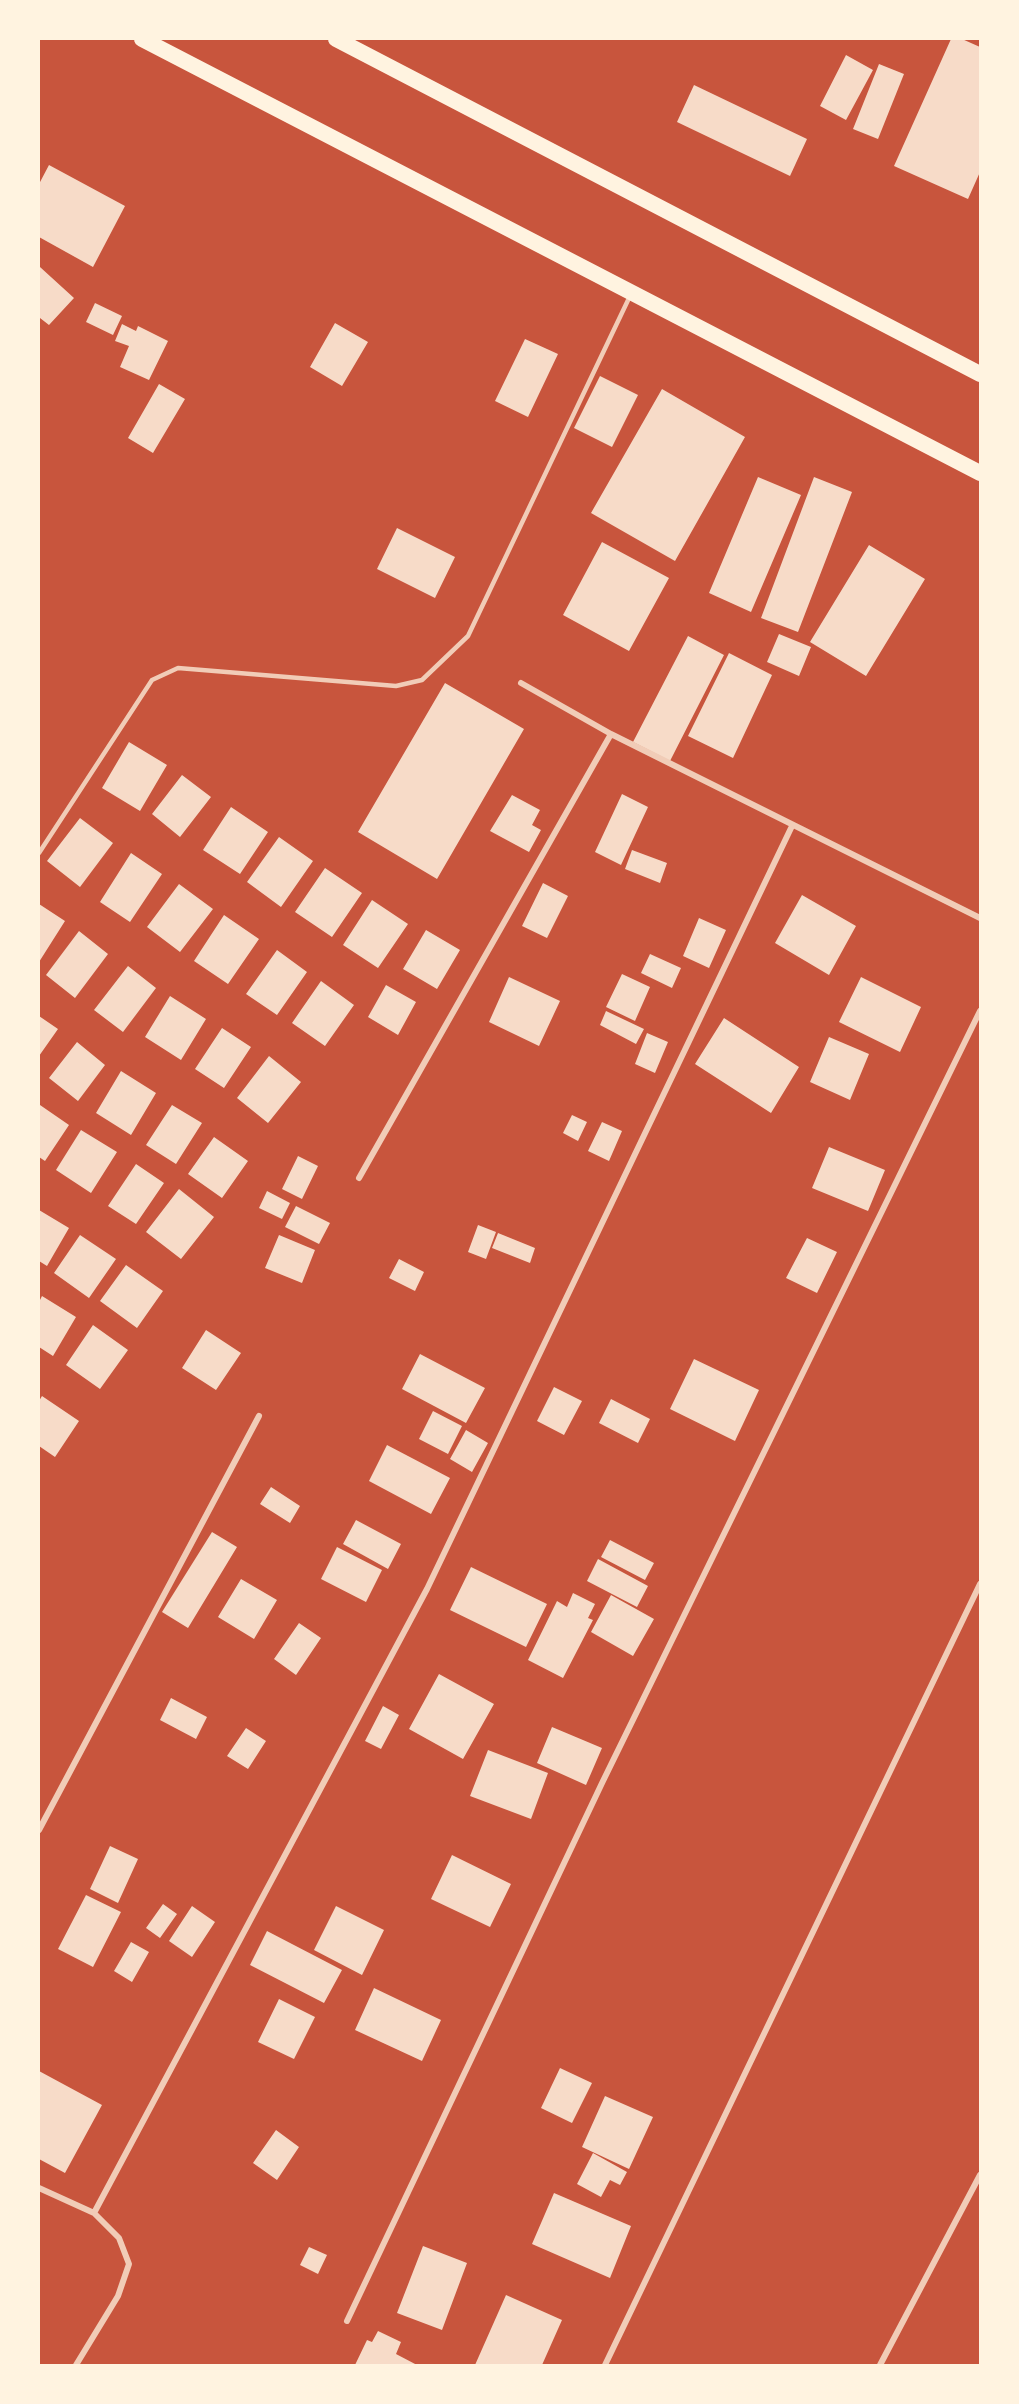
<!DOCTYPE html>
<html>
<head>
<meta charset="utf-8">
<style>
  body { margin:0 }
  #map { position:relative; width:1019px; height:2404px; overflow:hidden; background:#c8553d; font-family:"Varela Round",sans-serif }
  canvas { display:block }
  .frame { position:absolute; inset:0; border:40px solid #fff3e0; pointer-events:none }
</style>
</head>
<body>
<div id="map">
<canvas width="1019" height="2404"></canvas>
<div class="frame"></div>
</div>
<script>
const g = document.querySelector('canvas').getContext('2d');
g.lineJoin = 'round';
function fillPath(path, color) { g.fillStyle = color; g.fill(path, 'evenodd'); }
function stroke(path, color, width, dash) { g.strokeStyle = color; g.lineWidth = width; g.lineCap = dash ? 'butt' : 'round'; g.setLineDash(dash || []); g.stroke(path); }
fillPath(new Path2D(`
  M951,39h11l18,8v125l-12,27 -74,-33z
  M846,55l27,15 -27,50 -26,-14z
  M879,64l25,10 -26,65 -25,-10z
  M694,85l113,54 -17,37 -113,-54z
  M49,165l76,41 -32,61 -54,-30v-53z
  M40,267l34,31 -25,27 -9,-7 -1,1z
  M95,303l27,13 -9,19 -27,-13z
  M335,323l33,19 -26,44 -32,-19z
  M122,324l14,7 2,-5 30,15 -19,39 -29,-13 9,-21 -14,-5z
  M525,339l33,15 -30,63 -33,-16z
  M600,376l38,19 -26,52 -38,-19z
  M159,384l26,15 -32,54 -25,-15z
  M662,389l83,48 -70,124 -84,-48z
  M758,477l43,18 -50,117 -42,-19z
  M814,477l38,15 -54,140 -37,-14z
  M397,528l58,29 -20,41 -58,-29z
  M602,542l67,36 -40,73 -66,-36z
  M869,545l56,34 -59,97 -56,-34z
  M779,634l32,13 -12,29 -32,-14z
  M688,636l36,19 -54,106 -37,-19z
  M729,653l43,22 -39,83 -45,-22z
  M445,683l79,46 -87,150 -79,-47z
  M129,742l38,23 -27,46 -38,-23z
  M182,775l29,22 -31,40 -28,-23z
  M622,794l26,13 -27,58 -26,-13z
  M512,795l28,15 -8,15 9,5 -12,22 -39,-21z
  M231,807l37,25 -28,42 -37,-24z
  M80,818l33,25 -33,44 -33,-26z
  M279,837l34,24 -32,46 -34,-25z
  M632,850l35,13 -7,20 -35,-14z
  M131,853l31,21 -32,48 -30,-20z
  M325,868l37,25 -30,44 -37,-25z
  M543,883l25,13 -21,42 -25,-12z
  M179,884l34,25 -33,43 -33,-25z
  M802,895l54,31 -27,49 -54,-32z
  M372,900l36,24 -30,44 -35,-23z
  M39,904l26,17 -26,41z
  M224,915l35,24 -31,45 -34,-23z
  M699,918l27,12 -17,38 -26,-12z
  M426,930l34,20 -23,39 -34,-20z
  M79,931l29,23 -33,44 -29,-23z
  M277,950l30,22 -30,43 -31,-21z
  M650,954l31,14 -9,20 -31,-15z
  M128,966l28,22 -33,44 -29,-22z
  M622,974l28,13 -15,34 -29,-14z
  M509,977l51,24 -21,45 -50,-24z
  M861,977l60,30 -21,45 -61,-30z
  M321,981l33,24 -29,41 -33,-23z
  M386,985l30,17 -18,33 -30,-18z
  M170,996l36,23 -25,41 -36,-23z
  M606,1011l38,18 -8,15 -36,-19z
  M39,1016l19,13 -19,27z
  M724,1018l75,49 -28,46 -76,-49z
  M222,1028l29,19 -27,41 -29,-19z
  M647,1033l21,9 -13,31 -20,-9z
  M829,1037l40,17 -19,46 -40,-18z
  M77,1042l28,23 -27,36 -29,-23z
  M269,1056l32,26 -33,41 -31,-25z
  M121,1071l35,22 -25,42 -35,-22z
  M40,1105l29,20 -24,36 -6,-4z
  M172,1105l30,18 -26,41 -30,-19z
  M572,1115l15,7 -9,19 -15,-8z
  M602,1122l20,9 -13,30 -21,-10z
  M81,1130l36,22 -26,41 -35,-23z
  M214,1137l34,24 -26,37 -34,-24z
  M829,1147l56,23 -17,41 -56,-23z
  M298,1156l20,10 -16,33 -20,-10z
  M136,1164l28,19 -28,41 -28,-18z
  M179,1189l35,28 -33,42 -35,-27z
  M267,1191l23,12 -8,16 -23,-11z
  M296,1206l34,17 -11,21 -34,-17z
  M39,1210l30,18 -22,38 -8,-5z
  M478,1225l18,7 -10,27 -18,-7z
  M498,1233l37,15 -5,15 -38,-15z
  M80,1235l36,24 -27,39 -35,-25z
  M279,1235l36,15 -13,33 -37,-15z
  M807,1238l30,14 -20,41 -31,-15z
  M399,1259l25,13 -9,19 -26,-13z
  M126,1265l37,26 -26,37 -37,-27z
  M42,1296l34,21 -23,39 -14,-9v-45z
  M93,1325l35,25 -28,39 -34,-24z
  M206,1330l35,23 -25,37 -34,-22z
  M420,1354l65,34 -19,35 -64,-34z
  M694,1359l65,31 -24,51 -65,-32z
  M554,1387l28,14 -18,34 -27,-14z
  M42,1396l37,25 -24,36 -16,-11v-45z
  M611,1399l39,20 -12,24 -39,-20z
  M433,1411l29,15 -14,28 -29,-15z
  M466,1430l22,13 -16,29 -22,-13z
  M387,1445l63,33 -19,36 -62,-33z
  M271,1487l29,19 -10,17 -30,-19z
  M356,1520l45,24 -13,25 -45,-25z
  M212,1532l25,15 -49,81 -26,-16z
  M610,1540l44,23 -9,17 -44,-23z
  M337,1547l45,23 -16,32 -45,-23z
  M598,1559l50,27 -11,21 -50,-26z
  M471,1567l76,37 -21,43 -76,-37z
  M241,1579l36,21 -23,39 -36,-22z
  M573,1593l22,11 -7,14 5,2 -30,58 -35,-18 29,-59 10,6z
  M611,1595l43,24 -21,37 -42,-24z
  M299,1623l22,15 -25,37 -22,-16z
  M439,1674l55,30 -31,55 -54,-30z
  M171,1698l36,19 -11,22 -36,-19z
  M383,1706l16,9 -18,34 -16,-8z
  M552,1727l50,21 -16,37 -49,-22z
  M246,1728l20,13 -18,28 -21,-13z
  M488,1750l60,23 -17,46 -61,-23z
  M110,1846l28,13 -20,44 -28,-14z
  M452,1855l59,29 -21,43 -59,-28z
  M86,1895l35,17 -28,55 -35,-18z
  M163,1904l14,10 -17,24 -14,-10z
  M192,1906l23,16 -23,35 -23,-16z
  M336,1906l48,24 -22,45 -48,-25z
  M267,1931l75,39 -18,33 -74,-38z
  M131,1942l18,10 -17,30 -18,-11z
  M374,1988l67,32 -19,41 -67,-31z
  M279,1999l36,18 -21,42 -36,-17z
  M560,2068l32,15 -20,40 -31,-15z
  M39,2071l63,34 -37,68 -26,-14z
  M605,2096l48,21 -24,52 -47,-22z
  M276,2130l23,17 -22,33 -24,-17z
  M593,2153l34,19 -7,13 -10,-5 -9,17 -24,-13z
  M554,2193l77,33 -21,52 -78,-34z
  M423,2246l44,17 -25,67 -45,-17z
  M309,2247l18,8 -9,19 -18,-9z
  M506,2295l56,25 -20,45h-67z
  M378,2331l23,11 -5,12 21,11h-62l12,-25 5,2z`), '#f7dbc8');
stroke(new Path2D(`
  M39,853l113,-173 26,-12 218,18 26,-6 46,-44 162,-340`), '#f1ccb7', 4.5);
stroke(new Path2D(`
  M521,683l90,51 369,184
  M359,1178l252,-444
  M39,1830l220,-414
  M39,2188l55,25 25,25 10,26 -11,32 -42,69
  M94,2213l333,-624 365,-763
  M347,2321l256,-540 377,-770
  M605,2365l375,-781
  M880,2365l100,-190`), '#f1ccb7', 6);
stroke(new Path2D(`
  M142,39l838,434
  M336,39l644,335`), '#fff3e0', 16);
</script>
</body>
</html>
